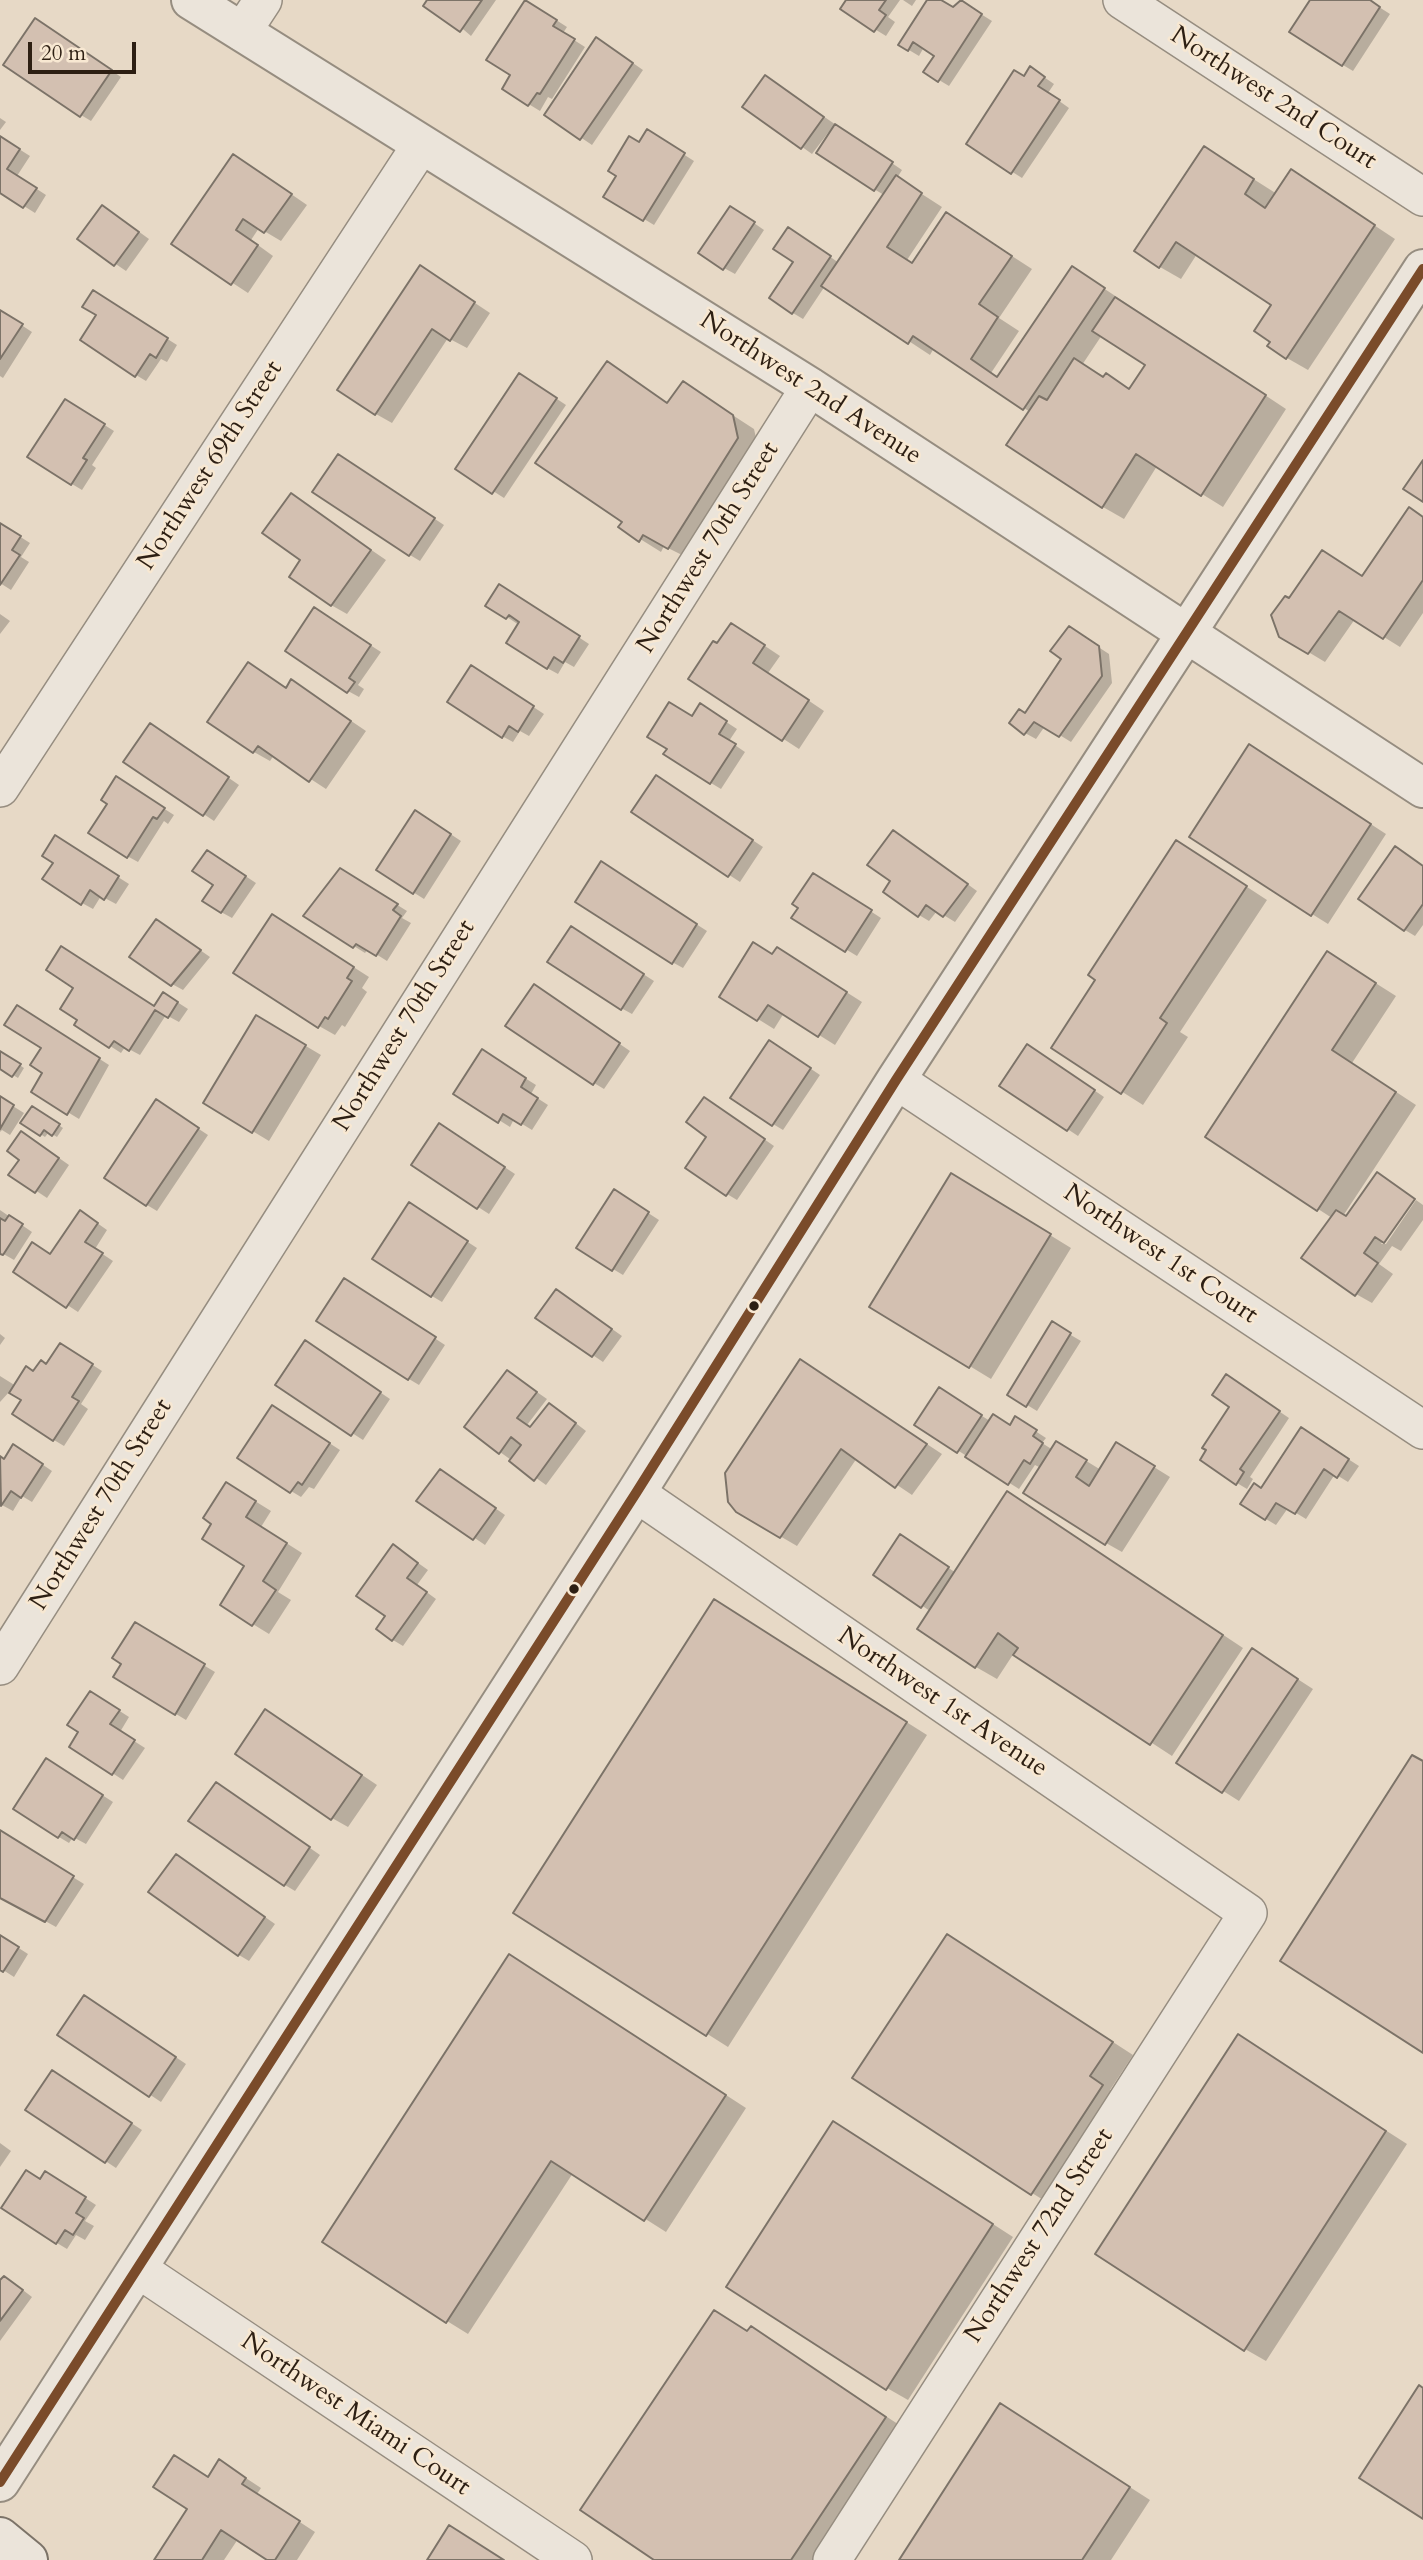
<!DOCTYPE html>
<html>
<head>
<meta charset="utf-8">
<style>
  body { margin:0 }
  #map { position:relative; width:1423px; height:2560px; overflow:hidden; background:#e7d9c6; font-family:Cardo,serif }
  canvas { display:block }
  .scale { position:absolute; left:28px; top:42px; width:108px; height:32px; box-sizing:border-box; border:4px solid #2d1f13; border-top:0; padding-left:9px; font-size:21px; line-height:24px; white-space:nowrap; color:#2d1f13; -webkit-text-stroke:5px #f8e8d2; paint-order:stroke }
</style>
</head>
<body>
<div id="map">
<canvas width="1423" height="2560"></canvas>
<div class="scale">20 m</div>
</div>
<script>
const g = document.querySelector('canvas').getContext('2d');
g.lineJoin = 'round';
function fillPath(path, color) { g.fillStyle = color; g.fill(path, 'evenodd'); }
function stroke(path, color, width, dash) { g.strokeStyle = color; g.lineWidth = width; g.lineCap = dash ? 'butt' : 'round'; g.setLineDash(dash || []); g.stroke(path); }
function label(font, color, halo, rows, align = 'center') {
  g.font = font + ' Cardo,serif'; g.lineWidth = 5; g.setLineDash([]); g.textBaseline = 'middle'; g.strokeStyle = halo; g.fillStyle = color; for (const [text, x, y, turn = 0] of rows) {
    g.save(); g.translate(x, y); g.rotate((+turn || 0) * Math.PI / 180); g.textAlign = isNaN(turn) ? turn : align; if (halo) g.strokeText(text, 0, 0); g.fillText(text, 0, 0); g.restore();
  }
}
fillPath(new Path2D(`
  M429,0h67l-25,36z
  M848,0h52l-12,17 7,5 -9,14 -44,-27z
  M903,0h13l-4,6z
  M929,0h10l15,9 6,-8 32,20 -43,65 -10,-6 -3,-25 -12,-8 -5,9 -10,-6z
  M1312,0h56l22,14 -37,57 -10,-6z
  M536,7l31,20 -4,6 22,14 -33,52 -4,-2 -8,14 -36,-22 9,-14z
  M46,26l75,51 -30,44 -10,-6z
  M607,45l36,25 -51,75 -46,-31z
  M1041,75l13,9 -6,9 21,15 -47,70 -54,-34 57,-66z
  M766,77l136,93 -5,8 45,29 -35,53 6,4 34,-50 85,55 -33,49 20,13 -28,42 8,5 74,-110 213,141 -63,98 -66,-41 -33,53 -21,-12 -73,-95 -96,-64 -4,7 -105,-69 -22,33 -10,-6 6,-78 40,28 45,-68 -10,-6 -43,-60 -19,25 -67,-48zM1102,335l45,29 -17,25 -48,-24z
  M0,118l6,4 -6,8z
  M0,137l30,19 -13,20 29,19 -11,18 -35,-22z
  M658,138l36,23 -40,64 -48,-29 34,-52z
  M1225,161l52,33 35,-10 83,55 -87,131 -21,-12 -14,-17v-37l-76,-50 -16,25 -21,-12z
  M249,165l58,40 -26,36 -22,-13 -8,12 22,16 -25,37 -75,-49z
  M113,213l36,26 -23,32 -47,-32z
  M741,214l23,16 -29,44 -11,-6z
  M436,277l54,36 -23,35 -19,-10 -56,85 -16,-9z
  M104,299l73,46 -10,17 -6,-3 -15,22 -10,-6 -38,-60z
  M0,311l32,21 -29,46 -3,-2z
  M607,363l61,40 15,-20 71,46 5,22 -69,108 -26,-13 -3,6 -40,-25 4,-6z
  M530,381l36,24 -62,93 -47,-30z
  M76,407l38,24 -22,34 4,3 -14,22 -10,-6z
  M349,462l95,63 -24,36 -10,-6z
  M291,495l95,65 -39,54 -16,-9 -28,-45z
  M1409,509l14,8v96l-23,34 -45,-28 -30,43 -45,-27 9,-35 74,-22z
  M0,524l30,19 -9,14 8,5 -18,28 -11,-7z
  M510,592l79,52 -15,23 -9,-5 -7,12 -11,-6 -28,-43 -12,-8z
  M0,614l10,7 -10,13z
  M325,616l56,36 -23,33 6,4 -5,8 -11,-6z
  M747,634l33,22 -12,17 56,38 -25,38 -108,-70 26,-33z
  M1080,635l29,19 3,29 -41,59 -26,-16 -9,13 -11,-6 1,-18z
  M249,664l38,25 20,2 59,40 -40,58 -52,-34 -4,6 -16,-9 -45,-30z
  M482,673l62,41 -15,22 -9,-5 -7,11 -11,-6z
  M711,712l26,17 -8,12 16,11 -24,37 -10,-6 -19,-65z
  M161,731l78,54 -25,36 -88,-59z
  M1266,756l120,78 -58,90 -16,-10z
  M666,783l97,64 -23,35 -107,-70z
  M127,785l47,30 -6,9 -4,-3 -26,41 -11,-6z
  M426,818l35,23 -37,58 -46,-29z
  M904,838l73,53 -22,31 -18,-11 -8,10 -10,-6 -26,-34z
  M66,844l63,40 -13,20 -15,-8 -8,13 -11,-6z
  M1198,855l69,45 -87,132 8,5 -45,68 -90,-57 45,-68z
  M218,858l38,25 -24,35 -11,-6 -5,-27z
  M1423,867v58l-8,11 -10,-6z
  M612,870l95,61 -24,37 -11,-6z
  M351,876l56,35 -5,7 9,5 -24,38 -19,-12 -3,4 -59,-37z
  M824,881l57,37 -24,38 -63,-38z
  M288,925l81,52 -7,11 5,4 -22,35 -3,-2 -7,10 -16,-9z
  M167,927l43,30 -27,33 -11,-6z
  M582,935l72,46 -22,33 -11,-6z
  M1328,953l68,43 -44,67 64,42 -73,111 4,2 67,-20 -33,46h5l30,-44 7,5v15l-22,31 -9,-5 -13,18 14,10 -21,29 -16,-9 -24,-76 -125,-81z
  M773,956l21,3 68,43 -27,43 -51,-32 -10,16 -53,-33z
  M75,987l80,21 19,-8 14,9 -9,13 -13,-7 -26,40 -15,-8 -4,6 -45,-29 4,-4z
  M545,993l85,58 -26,38 -10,-6z
  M28,1013l81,52 -30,54 -46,-28 12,-19 -2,-25z
  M257,1017l64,38 -52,86 -63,-38z
  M780,1048l40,27 -37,55 -10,-6z
  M0,1052l24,16 -6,10 -18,-11z
  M1038,1052l66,45 -26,39 -77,-51z
  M493,1058l43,27 -5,9 17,11 -16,25 -18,-11 -4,8 -54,-34z
  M0,1098l24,15 -14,22 -8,-5 -2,2z
  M715,1105l59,41 -37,54 -10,-6 -18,-58z
  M33,1108l30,20 -6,9 -8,-5 -4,5 -22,-14z
  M167,1108l41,27 -51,76 -10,-6z
  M450,1131l65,43 -26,40 -76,-49z
  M32,1139l37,26 -22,33 -36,-24z
  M972,1187l99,61 -80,131 -120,-73z
  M625,1198l34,22 -36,55 -10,-6z
  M0,1210l32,22 -18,28 -14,-8z
  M420,1211l57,37 -35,54 -10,-6z
  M90,1218l17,12 -12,19 18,12 -35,51 -63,-41 36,-16z
  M355,1286l90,59 -26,40 -10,-6z
  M567,1297l55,39 -19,26 -65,-44z
  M1052,1324l29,17 -44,70 -28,-17z
  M0,1334l5,4 -5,7z
  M316,1349l74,50 -27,41 -86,-55z
  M71,1351l31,20 -21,33 7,5 -24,37 -10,-6 -31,-40 -13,-9 -10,11v-26l16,10z
  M801,1361l141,93 -30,41 -55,-37 -60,88 -60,-35 -8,-10 -3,-13 5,-25z
  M508,1372l39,27 -20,26 4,3 29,-17 26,20 -40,54 -46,-33z
  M1237,1383l52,35 -39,59 3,2 -6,10 -10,-6 -5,-77z
  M950,1396l40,25 21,6 15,-2 20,13 -4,5 11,7 4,-7 44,27 32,-16 37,23 -48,75 -16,-9 -65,-75 -6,-3 -16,24 -103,-65z
  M283,1413l57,37 -26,39 -5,-2 -8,10 -10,-6z
  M1312,1436l47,30 -11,16 -13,-8 -29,45 -18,-11 -12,17 -10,-6 -4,-29z
  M24,1452l28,19 -20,31 -10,-6 -9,15 -13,-7v-47l5,4z
  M450,1477l55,38 -20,30 -66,-45z
  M242,1493l29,18 -10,16 41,26 -24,39 13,8 -22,34 -47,-29 25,-40z
  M1029,1506l214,142 -71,108 -158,-103 -17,26 -21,-12 -46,-56 -55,-37 36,-32 45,31z
  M404,1553l24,17 -11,15 19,14 -33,47 -10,-6 -5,-24z
  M735,1614l192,121 -199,312 -212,-134z
  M135,1624l80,48 -29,48 -71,-43 8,-14z
  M1268,1660l45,29 -74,112 -60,-38z
  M101,1699l28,18 -9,15 25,16 -22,32 -52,-34z
  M282,1721l95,64 -29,42 -16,-9z
  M57,1766l56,36 -27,42 -13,-7 -4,6 -10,-6z
  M227,1790l93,65 -25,36 -10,-6z
  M0,1832l84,52 -28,43 -56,-31z
  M187,1862l88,62 -26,37 -10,-6z
  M0,1936l28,18 -14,23 -14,-9z
  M968,1948l165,107 -23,35 13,8 -70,108 -21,-13z
  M530,1968l216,140 -80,124 -93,-59 -105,161 -21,-13z
  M95,2003l91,61 -25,38 -101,-67z
  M1259,2049l148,95 -141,217 -21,-12z
  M62,2078l80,52 -26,38 -89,-59z
  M855,2135l158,102 -105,163 -21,-12z
  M0,2143l11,8 -11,16z
  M56,2179l40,26 -11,16 9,5 -9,14 -9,-5 -9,14 -10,-6 -16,-62z
  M0,2281l15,3 17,13 -32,44z
  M751,2328l156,102 -87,130h-163z
  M1022,2418l128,82 -39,60h-210z
  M220,2461l41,27 -4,6 58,38 -18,28h-27l-32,-21 -14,21h-68z`), '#0003');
const building = new Path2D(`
  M427,0h55l-22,32 -37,-26z
  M525,0l32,20 -4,6 22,13 -35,55 -3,-1 -9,13 -26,-17 8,-14 -24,-15z
  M846,0h40l-7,10 7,5 -12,17 -34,-23z
  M927,0h14l12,7 8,-7 21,14 -44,68 -15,-10 11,-16 -21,-14 -5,9 -10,-6z
  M1310,0h60l10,7 -38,59 -53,-34z
  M35,18l77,52 -32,47 -77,-52z
  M596,37l37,26 -53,77 -36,-25z
  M1030,66l15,11 -7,9 22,14 -49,74 -45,-30 48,-74 10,6z
  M765,75l59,42 -23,32 -59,-42z
  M835,124l58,38 -19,29 -58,-38z
  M647,129l38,24 -42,68 -40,-24 13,-21 -8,-5 21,-35 10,6z
  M0,136l20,13 -13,20 30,19 -14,20 -23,-15z
  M1204,146l50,33 -9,15 20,14 26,-39 84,56 -89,134 -19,-13 3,-4 -16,-11 17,-26 -95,-63 -17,26 -25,-17z
  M233,154l59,40 -28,39 -21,-14 -7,11 22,15 -27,40 -60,-41z
  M896,175l26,18 -35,54 25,16 34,-51 66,44 -33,48 19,13 -27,42 26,18 75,-111 33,22 -82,122 -110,-74 -5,8 -87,-58z
  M102,205l37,27 -25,34 -37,-27z
  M730,206l25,16 -32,48 -25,-17z
  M788,227l43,29 -39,58 -23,-16 24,-36 -20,-13z
  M420,265l55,37 -25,39 -18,-12 -57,86 -38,-25z
  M93,290l75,48 -12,20 -6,-4 -15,23 -55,-37 16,-25 -14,-8z
  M1115,297l151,98 -65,101 -65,-42 -34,54 -96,-63 33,-49 8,4 27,-42 29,19 3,-4 23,16 16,-24 -53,-34z
  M0,310l23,14 -23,35z
  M607,361l60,42 16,-22 50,34 5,23 -70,111 -25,-14 -4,7 -21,-15 4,-5 -87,-59z
  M519,373l38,25 -65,96 -37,-25z
  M65,399l40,25 -22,34 4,2 -16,25 -44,-28z
  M338,454l97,64 -26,38 -97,-64z
  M1423,460v42l-20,-13z
  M291,493l80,57 -40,56 -42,-29 11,-17 -38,-27z
  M1409,507l14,10v63l-40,59 -44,-28 -31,43 -29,-17 -8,-22 14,-19 4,2 33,-48 40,26z
  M0,523l21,13 -9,14 8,5 -20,30z
  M499,584l81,52 -17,27 -9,-6 -7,12 -41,-26 13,-21 -10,-7 -3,4 -21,-13z
  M314,607l57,38 -22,33 6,4 -8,11 -62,-42z
  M731,623l34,22 -12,18 56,37 -27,41 -94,-62 25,-38 4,2z
  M1069,626l30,20 3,30 -43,61 -25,-15 -10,13 -15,-12 10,-14 6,4 36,-54 -11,-8z
  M248,662l38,26 5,-9 60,42 -42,61 -51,-36 -5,7 -46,-31z
  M471,665l63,41 -16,26 -9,-6 -7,12 -55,-36z
  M669,702l23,14 8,-13 27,18 -8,13 17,10 -26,40 -47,-30 4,-5 -20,-12z
  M150,723l79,54 -26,39 -80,-54z
  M1249,744l122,80 -60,92 -122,-79z
  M656,775l97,65 -25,37 -97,-65z
  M116,776l49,32 -8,11 -4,-2 -26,41 -39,-25 19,-29 -6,-4z
  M415,810l36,24 -38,60 -37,-24z
  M893,830l75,54 -25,33 -17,-12 -8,12 -35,-25 7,-11 -23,-16z
  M55,835l64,41 -15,24 -14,-10 -9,15 -39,-26 11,-16 -11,-7z
  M1176,840l71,46 -87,132 7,5 -46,71 -70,-46 44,-68 -7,-5z
  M1395,846l28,20v38l-19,27 -46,-32z
  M207,850l39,26 -25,37 -19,-12 11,-16 -21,-14z
  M601,861l96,63 -25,40 -97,-62z
  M340,868l58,36 -5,6 8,6 -25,40 -20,-12 -3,4 -50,-32z
  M813,873l59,37 -27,42 -54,-34 7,-10 -6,-4z
  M272,914l82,53 -7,11 5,3 -24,38 -3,-2 -7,11 -85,-55z
  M156,919l45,31 -30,36 -42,-29z
  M571,926l73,48 -23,36 -74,-48z
  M753,942l19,12 5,-7 70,45 -29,45 -50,-32 -11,16 -38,-24z
  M61,946l93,60 9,-14 15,10 -10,16 -13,-8 -26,41 -15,-10 -5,7 -35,-23 3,-5 -17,-11 13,-21 -27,-18z
  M1327,951l49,32 -44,67 64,42 -79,119 -112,-74z
  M534,984l86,59 -27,42 -88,-59z
  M17,1005l83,53 -33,57 -36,-23 11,-19 -12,-8 11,-17 -37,-23z
  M256,1015l50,30 -54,88 -49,-30z
  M769,1040l42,28 -39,58 -42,-28z
  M1027,1044l68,46 -28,41 -68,-45z
  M482,1049l44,29 -5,9 17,11 -17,27 -18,-11 -5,9 -45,-29z
  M0,1051l21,13 -9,13 -12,-8z
  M0,1096l14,9 -14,24z
  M704,1097l61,42 -39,57 -41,-28 21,-31 -20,-15z
  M156,1099l43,29 -53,78 -42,-28z
  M32,1106l28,18 -8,12 -8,-6 -4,6 -20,-13z
  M439,1123l66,44 -28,42 -66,-44z
  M21,1131l38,27 -24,35 -27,-18 11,-15 -12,-9z
  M1377,1172l38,27 -31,44 -9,-6 -11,16 14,10 -23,33 -54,-38 35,-48 10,6z
  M951,1173l100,61 -82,134 -100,-61z
  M614,1189l35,23 -37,59 -36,-23z
  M409,1202l59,39 -37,56 -59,-38z
  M80,1210l18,13 -13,19 18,11 -37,55 -53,-36 19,-30 18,12z
  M9,1215l14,9 -20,31 -3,-1v-36l5,3z
  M344,1278l92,59 -28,43 -92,-59z
  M556,1289l56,40 -20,28 -57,-39z
  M1052,1321l19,12 -45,74 -19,-12z
  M305,1340l76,52 -30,44 -76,-51z
  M60,1343l33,21 -21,33 7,4 -26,40 -41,-27 9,-14 -12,-7 17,-27 7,5 8,-11 5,4z
  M800,1359l127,85 -32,44 -54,-39 -61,89 -44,-26 -8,-10 -3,-29z
  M507,1370l30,22 -20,26 13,9 19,-24 27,20 -42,58 -25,-20 12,-16 -10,-8 -12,17 -35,-27z
  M1226,1374l54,37 -40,58 4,3 -8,13 -36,-25 6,-10 -4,-2 27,-41 -17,-12z
  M939,1387l43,28 -25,38 -43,-28z
  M272,1405l58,38 -28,42 -4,-3 -8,11 -53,-35z
  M993,1414l17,11 5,-9 22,14 -4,6 10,7 -13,21 -6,-4 -16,25 -43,-28z
  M1301,1427l48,32 -12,19 -13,-9 -29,45 -19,-11 -11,17 -25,-16 14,-21 7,5z
  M1056,1441l31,19 -11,17 13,9 27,-44 39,24 -50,79 -82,-52z
  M13,1444l30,20 -22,34 -10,-7 -10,15 -1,-50 4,3z
  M440,1469l56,39 -23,32 -57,-39z
  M226,1482l30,19 -10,16 41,26 -24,38 13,9 -24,36 -32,-21 24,-39 -42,-27 9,-15 -8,-6z
  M1007,1491l216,144 -73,110 -137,-90 5,-7 -20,-15 -23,35 -58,-39z
  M900,1534l49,33 -28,41 -48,-33z
  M393,1544l25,19 -11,15 20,14 -35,49 -16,-12 9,-13 -29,-20z
  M714,1599l193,123 -201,314 -193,-123z
  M135,1622l70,42 -30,51 -62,-38 8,-13 -9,-6z
  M1252,1648l46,31 -76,114 -46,-30z
  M90,1691l30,19 -10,14 25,16 -23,35 -43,-28 9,-15 -11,-7z
  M265,1709l97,66 -31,45 -96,-66z
  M1412,1755l11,6v292l-143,-92z
  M46,1758l57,37 -29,45 -12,-8 -4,6 -45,-29z
  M216,1782l94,65 -26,39 -96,-65z
  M0,1830l74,46 -29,46 -45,-24z
  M176,1854l89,63 -27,39 -90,-64z
  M947,1934l166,108 -23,34 13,9 -72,110 -179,-117z
  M0,1935l19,12 -16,25 -3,-2z
  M509,1954l217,141 -82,126 -93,-60 -105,162 -124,-81z
  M84,1995l92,62 -27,40 -92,-62z
  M1238,2034l148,97 -142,220 -149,-97z
  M52,2070l80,53 -27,40 -80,-53z
  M833,2121l160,103 -107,166 -160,-103z
  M26,2170l14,9 5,-8 41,26 -10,16 8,5 -11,17 -8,-5 -9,14 -55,-36z
  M4,2276l19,14 -23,31v-41z
  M714,2310l33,21 4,-5 135,91 -95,143h-137l-74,-50z
  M1419,2385l4,3v131l-64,-41z
  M1000,2403l130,84 -48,73h-183z
  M174,2455l34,22 11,-18 27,19 -4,6 58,37 -25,39h-8l-46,-30 -19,30h-48l33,-51 -34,-22z
  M449,2525l55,35h-77z`);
fillPath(building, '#d3c0b1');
stroke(building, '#7c7368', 2);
const minor = new Path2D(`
  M1122,0l301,197
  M242,32l21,-32
  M0,788l421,-643
  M896,1080l527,350
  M636,1493l612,420 -416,647
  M0,1666l810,-1279
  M138,2269l435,291`);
const tertiary = new Path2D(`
  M191,0l619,387 613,401
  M0,2482l636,-989 260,-413 527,-811`);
const secondary = new Path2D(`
  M0,2537l28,23`);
stroke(minor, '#968d80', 40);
stroke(tertiary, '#968d80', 42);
stroke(secondary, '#7c7368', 42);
stroke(minor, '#ebe4da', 37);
stroke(tertiary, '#ebe4da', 38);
stroke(secondary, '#ebe4da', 38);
stroke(new Path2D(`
  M0,2482l636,-989 260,-413 527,-811`), '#7a4b2a', 10);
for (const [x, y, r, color] of [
  [754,1306,6,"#2d1f13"],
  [574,1589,6,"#2d1f13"]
]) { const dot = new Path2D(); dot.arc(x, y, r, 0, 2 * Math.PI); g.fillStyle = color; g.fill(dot); stroke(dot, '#f8e8d2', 2.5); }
label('26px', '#2d1f13', '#f8e8d2', [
  ["Northwest 2nd Court",1273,99,33],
  ["Northwest 2nd Avenue",810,389,33],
  ["Northwest 69th Street",211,466,-57],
  ["Northwest 70th Street",709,548,-58],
  ["Northwest 70th Street",405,1026,-58],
  ["Northwest 1st Court",1160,1255,34],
  ["Northwest 70th Street",102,1505,-58],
  ["Northwest 1st Avenue",942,1703,34],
  ["Northwest 72nd Street",1040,2236,-57],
  ["Northwest Miami Court",355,2415,34]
]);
</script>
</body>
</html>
